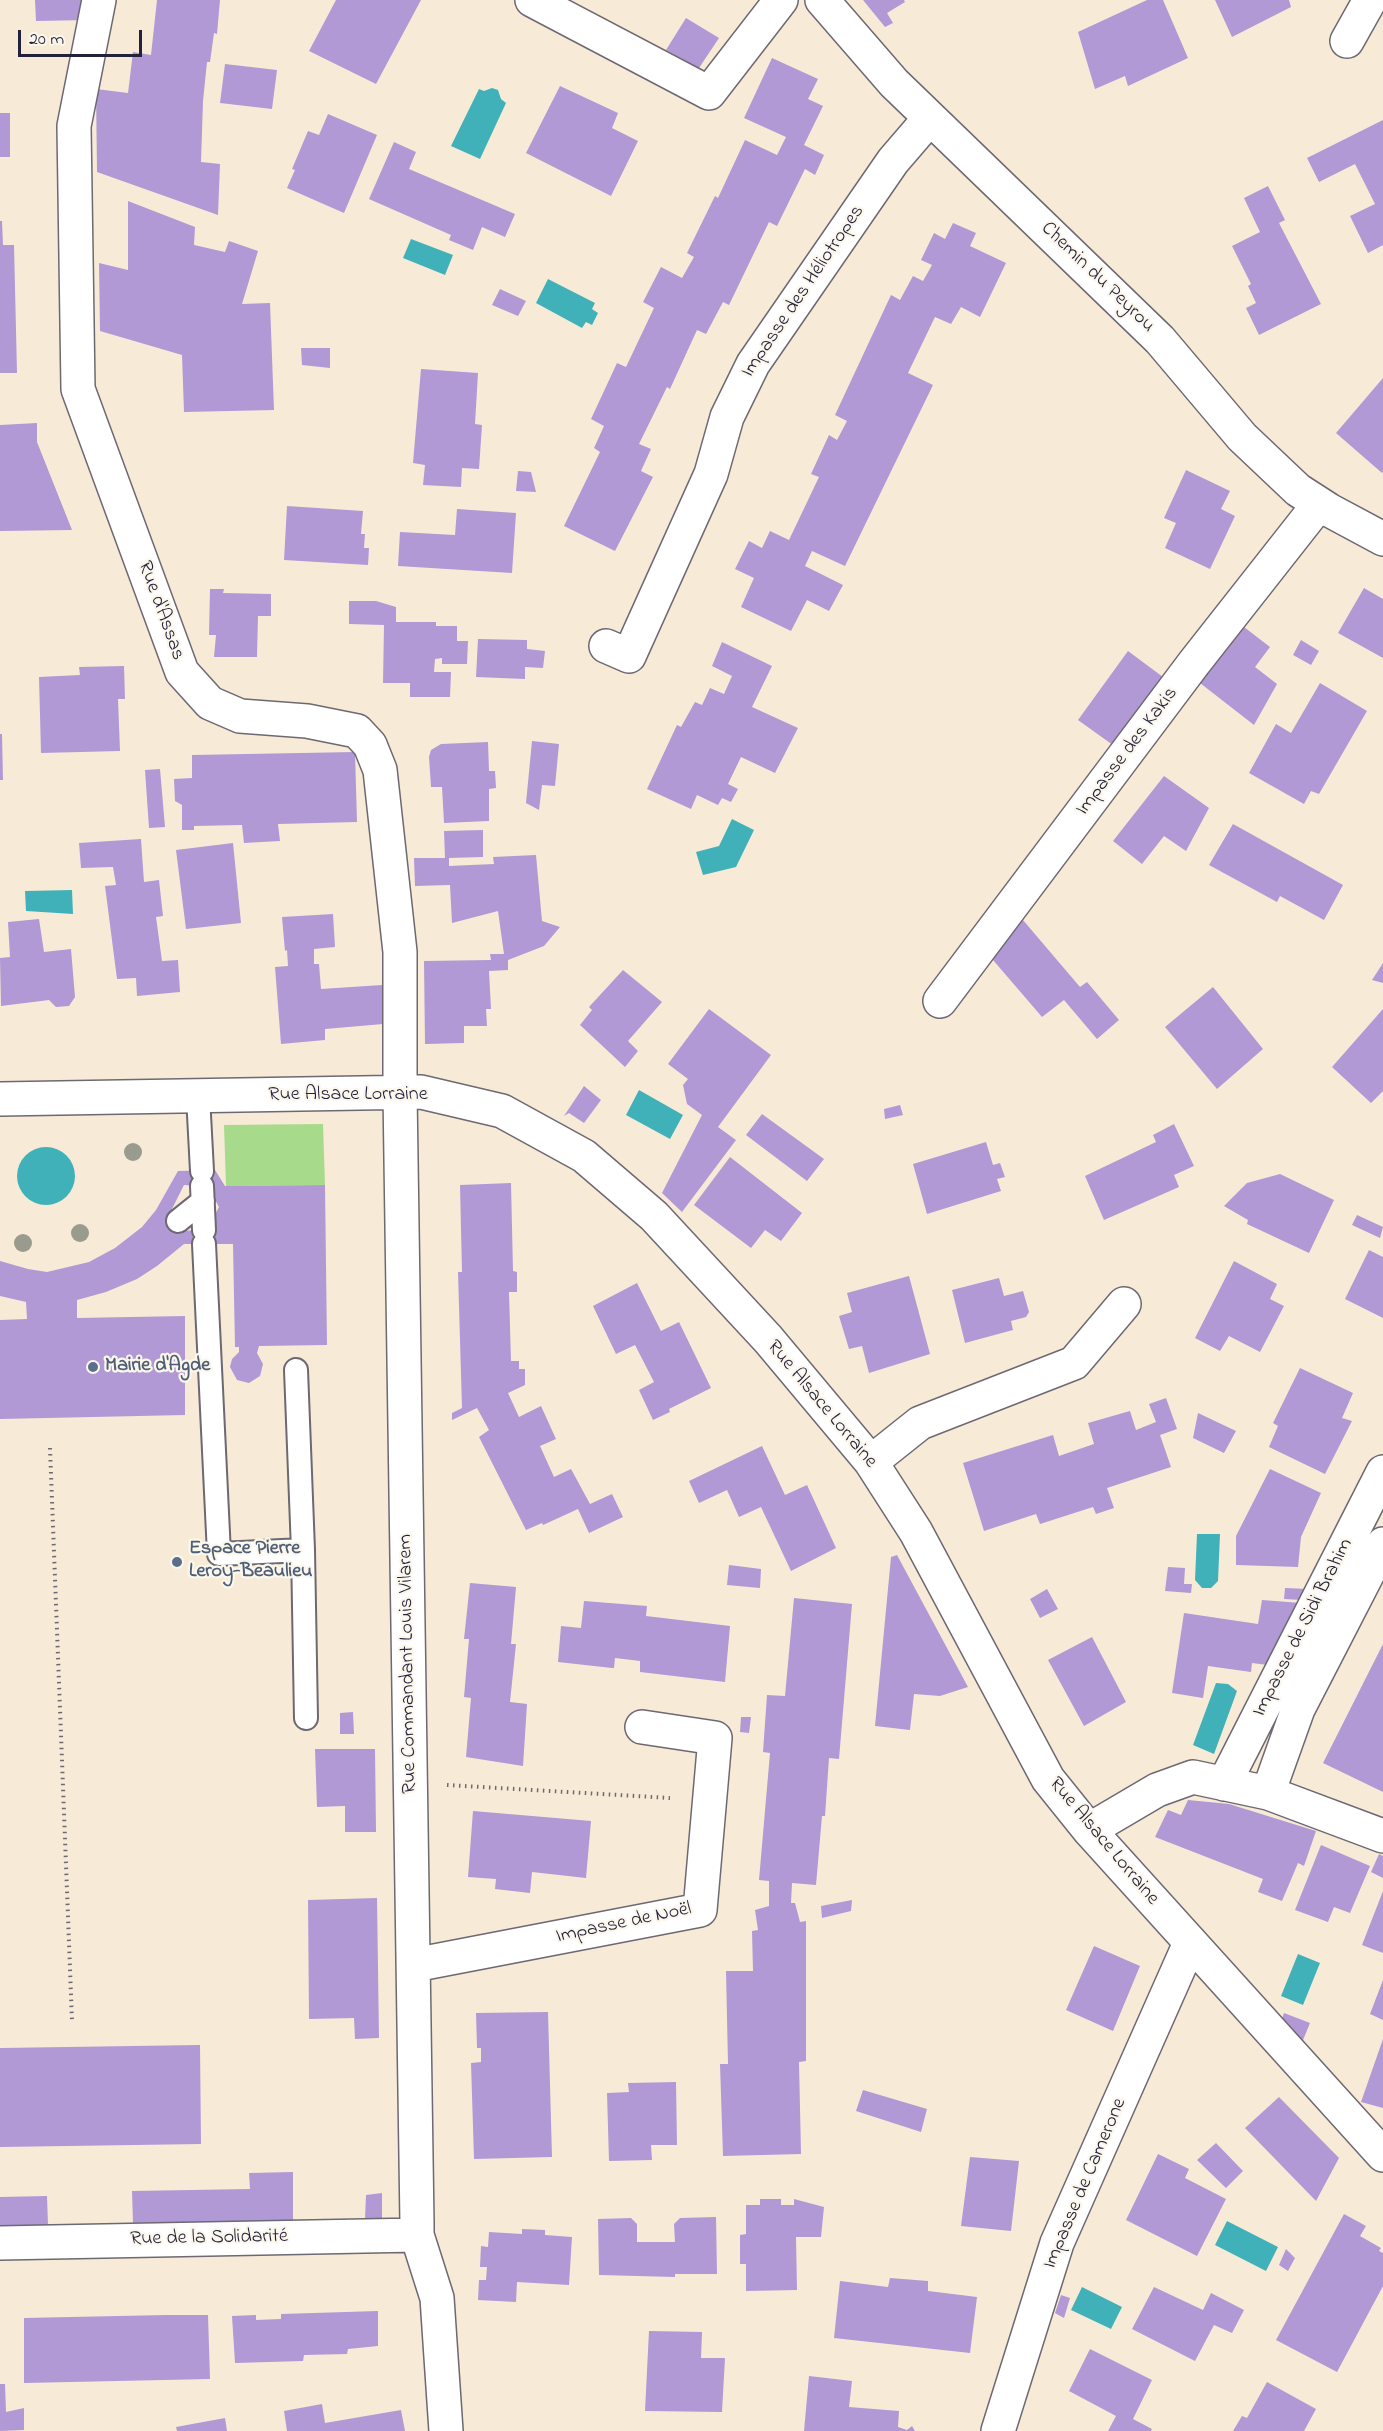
<!DOCTYPE html>
<html>
<head>
<meta charset="utf-8">
<style>
  body { margin:0 }
  #map { position:relative; width:1383px; height:2431px; overflow:hidden; background:#f7ebd7; font-family:"Indie Flower",sans-serif }
  canvas { display:block }
  .scale { position:absolute; left:18px; top:30px; width:124px; height:27px; box-sizing:border-box; border:3px solid #22223b; border-top:0; padding-left:8px; font-size:18px; line-height:21px; white-space:nowrap; color:#22223b; -webkit-text-stroke:4px #fbf7ec; paint-order:stroke }
</style>
</head>
<body>
<div id="map">
<canvas width="1383" height="2431"></canvas>
<div class="scale">20 m</div>
</div>
<script>
const g = document.querySelector('canvas').getContext('2d');
g.lineJoin = 'round';
function fillPath(path, color) { g.fillStyle = color; g.fill(path, 'evenodd'); }
function stroke(path, color, width, dash) { g.strokeStyle = color; g.lineWidth = width; g.lineCap = dash ? 'butt' : 'round'; g.setLineDash(dash || []); g.stroke(path); }
function label(font, color, halo, rows, align = 'center') {
  g.font = font + ' "Indie Flower",sans-serif'; g.lineWidth = 4.5; g.setLineDash([]); g.textBaseline = 'middle'; g.strokeStyle = halo; g.fillStyle = color; for (const [text, x, y, turn = 0] of rows) {
    g.save(); g.translate(x, y); g.rotate((+turn || 0) * Math.PI / 180); g.textAlign = isNaN(turn) ? turn : align; if (halo) g.strokeText(text, 0, 0); g.fillText(text, 0, 0); g.restore();
  }
}
fillPath(new Path2D(`
  M323,1124l2,61 -99,1 -2,-61z`), '#a7da8a');
fillPath(new Path2D(`
  M492,88l6,2 3,9 5,4 -26,56 -29,-13 28,-57 5,2z
  M411,239l42,16 -8,20 -42,-17z
  M548,279l47,24 -3,6 6,4 -6,12 -6,-3 -4,6 -46,-25z
  M732,819l22,11 -18,37 -33,8 -7,-23 23,-6z
  M72,890l1,24 -47,-3 -1,-20z
  M639,1090l44,25 -13,24 -44,-24z
  M17 1176a29 29 0 1 1 58 0a29 29 0 1 1-58 0Z
  M1197,1534h23l-2,47 -7,7h-9l-7,-8z
  M1216,1683l12,1 9,7 -23,63 -21,-9z
  M1298,1954l22,9 -17,42 -22,-9z
  M1227,2221l51,26 -12,24 -51,-26z
  M1082,2287l40,20 -11,22 -40,-19z`), '#41b1b9');
fillPath(new Path2D(`
  M35,0h53v20l-52,1z
  M157,0h63l-3,34 -3,-1 -4,29h-3l-4,39 -2,61 19,2 -2,51 -121,-43 -1,-83 32,4 5,-41 18,3z
  M336,0h85l-45,84 -67,-33z
  M863,0h41l1,2 -18,11 6,10 -8,4z
  M1147,0h16l25,58 -60,28 -3,-10 -30,13 -17,-57z
  M1215,0h74l2,7 -59,30z
  M686,18l33,20 -20,30 -33,-18z
  M772,58l46,21 -10,20 15,7 -19,39 20,10 -9,20 -10,-6 -28,57 -8,-4 -40,83 -6,-3 -17,32 -9,-4 -27,59 -3,-2 -28,57 12,5 -10,22 12,6 -38,74 -51,-25 36,-74 -6,-4 10,-22 -13,-7 26,-56 9,4 28,-59 -11,-6 18,-35 21,11 12,-21 -7,-4 28,-57 3,2 27,-58 32,15 9,-18 -42,-19z
  M225,64l52,6 -5,39 -52,-6z
  M560,86l58,27 -6,15 26,13 -27,55 -85,-43z
  M0,113h10v44h-10z
  M328,114l49,21 -33,78 -57,-25 8,-18 -3,-1 16,-38 11,4z
  M1383,120v125l-15,8 -18,-37 25,-12 -20,-40 -36,18 -12,-24z
  M394,142l22,10 -7,17 106,45 -10,23 -23,-10 -9,23 -24,-10 2,-5 -82,-36z
  M1268,186l17,34 -6,3 42,81 -62,31 -13,-27 10,-5 -8,-17 3,-2 -19,-38 28,-14 -16,-34z
  M128,201l67,26 -1,18 31,7 4,-11 29,10 -16,53 28,-1 4,107 -90,2 -2,-57 -82,-24 -1,-68 29,7z
  M0,221h2l1,24h11l3,128h-17z
  M953,223l23,10 -6,13 36,17 -26,54 -19,-10 -10,17 -16,-7 -27,56 25,12 -88,181 -33,-15 -7,15 38,19 -14,26 -22,-11 -16,31 -50,-24 13,-29 -19,-9 14,-28 13,7 8,-17 19,9 30,-63 -8,-3 18,-39 8,5 10,-19 -12,-6 56,-120 9,5 13,-24 10,5 9,-16 -11,-5 13,-27 11,6z
  M500,289l26,12 -8,15 -26,-11z
  M301,348h29v20l-28,-3z
  M421,369l57,4 -3,51 7,1 -3,44 -17,-1 -1,19 -38,-2 2,-20 -12,-2z
  M1383,378v93l-1,2 -46,-40z
  M37,423v19l35,88 -72,1v-106z
  M1186,470l44,21 -9,18 14,7 -25,53 -45,-21 11,-25 -12,-5z
  M518,471l13,1 5,20 -20,-1z
  M287,506l76,5 -2,23h4l-1,14h5l-1,17 -84,-5z
  M457,509l59,4 -4,60 -114,-7 2,-34 55,3z
  M1364,588l19,11v59l-45,-25z
  M210,589h14l-1,4 48,1v22h-13l-1,41h-43l2,-22h-7z
  M349,601h27l20,6v15h40v4h21v15h11l-1,23h-25v-6l-7,1 -1,13h17l-1,25h-40v-14h-27l1,-58 -35,-1z
  M1244,627l26,20 -15,20 22,17 -23,41 -54,-42z
  M478,639l49,1v9l18,2 -2,17 -18,-1v12l-49,-2z
  M1301,640l18,11 -8,14 -18,-10z
  M722,642l50,24 -20,41 46,21 -23,45 -34,-16 -13,27 10,5 -7,13 -9,-4 -4,7 -21,-10 -6,14 -44,-20 30,-64 4,2 14,-25 7,3 8,-17 14,6 8,-18 -20,-10z
  M1128,651l39,29 -50,68 -39,-28z
  M124,666l1,33h-7l2,52 -79,2 -2,-76 41,-2 -1,-8z
  M1320,683l47,28 -48,83 -8,-3 -7,13 -55,-31 27,-49 15,9z
  M0,734h2l1,46h-3z
  M532,741l27,3 -4,42 -13,-1 -3,25 -13,-7z
  M488,742l1,29h6l1,17 -7,1v32l-45,2 -2,-36h-11l-2,-30 2,-7 10,-6z
  M355,752l2,70 -79,2 2,17 -36,2 -2,-18 -48,1v4h-12v-25l-7,-4 -1,-22 18,-1v-23z
  M160,769l5,58 -16,1 -4,-58z
  M1164,776l45,32 -23,43 -22,-15 -22,28 -29,-23z
  M1233,824l110,61 -19,35 -44,-24 -3,6 -68,-37z
  M483,830v27l-34,1v8l45,-2 -1,-7 43,-2 6,66 18,6 -16,19 -36,14v10l-19,1 2,38h-5l1,17h-23v17l-39,1 -1,-83 67,-1 -1,-6h14l-6,-43 -46,12 -2,-38 -35,1 -1,-28h31l-1,-27z
  M141,839l3,43 15,-2 4,36 -7,1 6,44 16,-1 2,32 -43,4 -1,-18 -19,1 -12,-93 11,-1 -3,-18 -32,1 -2,-25z
  M233,843l8,80 -55,6 -10,-79z
  M1017,913l63,74 7,-5 32,38 -22,19 -33,-39 -22,17 -55,-64z
  M333,914l2,33 -21,2v15h5l2,25 61,-4 1,39 -58,5v11l-44,4 -6,-77 13,-1 -1,-16 -2,1 -3,-34z
  M39,919l5,33 27,-3 4,48 -6,9 -13,1 -7,-7 -48,6 -1,-48 10,-1 -2,-35z
  M1383,963v20l-11,-3z
  M623,970l39,32 -34,39 10,10 -13,16 -45,-42 12,-15 -3,-3z
  M1213,987l50,62 -46,40 -52,-62z
  M709,1009l62,46 -53,72 18,13 -54,72 -20,-19 40,-78 -15,-11 -4,-19 5,-6 -20,-15z
  M1383,1009v82l-12,12 -39,-36z
  M584,1086l17,14 -17,23 -15,-10 -5,3z
  M900,1105l3,10 -18,4 -1,-10z
  M762,1114l62,45 -17,22 -61,-46z
  M1174,1124l20,42 -20,9 5,12 -75,33 -19,-44 71,-34 -3,-7z
  M986,1142l7,23 7,-2 5,14 -8,2 4,12 -74,23 -14,-50z
  M730,1157l72,56 -21,28 -16,-11 -14,18 -57,-43z
  M215,1170l10,16 100,-1 2,160 -68,1 -2,7 6,11 -3,12 -11,7 -12,-3 -7,-13 2,-8 7,-7v-5h-4l-2,-103h-49l-27,22 -20,13 -31,13 -29,8v18l108,-2v99l-185,4v-99l27,-1 -1,-17 -26,-6v-35l28,8 19,3 42,-10 26,-14 27,-21 14,-17 22,-39zM184,1185l24,2 11,20 -12,22 -24,2 -11,-22z
  M1280,1174l54,26 -25,53 -62,-29 1,-4 -24,-14 23,-23z
  M511,1183l2,88 4,1v20h-8l2,69h8v8h6v16l-17,8 11,24 22,-11 15,33 -16,7 14,31 17,-8 19,35 22,-10 11,23 -34,16 -11,-24 -35,16 -1,-2 -16,7 -47,-93 10,-7 -12,-22 -25,12v-7l10,-5 -4,-136h4l-2,-87z
  M1357,1215l26,12 -3,11 -28,-13z
  M1369,1250l14,7v61l-38,-19z
  M1234,1261l43,23 -7,15 14,7 -24,46 -31,-16 -9,15 -25,-13z
  M909,1276l21,78 -61,19 -7,-27 -13,3 -10,-33 13,-4 -5,-19z
  M999,1278l5,18 19,-5 6,21 -3,5 -15,4 2,9 -48,13 -13,-53z
  M637,1283l24,48 18,-9 32,66 -42,21 1,3 -17,8 -14,-30 15,-8 -19,-37 -19,9 -23,-48z
  M1300,1368l53,25 -11,25 10,3 -27,53 -56,-27 9,-21 -5,-3z
  M1166,1398l11,31 -17,6 11,32 -64,21 7,20 -18,6 -3,-7 -53,17 -4,-10 -52,17 -21,-68 90,-28 6,21 35,-12 -6,-21 42,-12 6,19 20,-8 -7,-18z
  M1198,1413l38,18 -12,22 -31,-15z
  M762,1446l23,49 22,-10 29,63 -45,23 -30,-64 -22,10 -12,-27 -28,13 -10,-22z
  M1270,1469l51,24 -20,44 -3,30 -62,-2v-29z
  M897,1555l71,132 -28,9 -26,-2 -4,36 -35,-4 16,-169z
  M729,1565l32,4 -1,19 -33,-3z
  M1168,1567l17,1 -1,16h8l-1,9 -26,-2z
  M470,1583l46,4 -5,57h5l-6,58 17,2 -4,62 -57,-9 5,-59 -7,-1 5,-58h-5z
  M1285,1588l23,1 -6,11 -18,-1z
  M1047,1589l11,20 -18,9 -10,-19z
  M794,1598l58,6 -13,155 -10,-1 -4,58h-3l-6,69 -24,-2 -1,20h4l5,19 6,-1v140l-7,1 2,92 -78,2 -3,-92h8l-2,-93h27l-1,-40 6,-1 -3,-20 14,-4v-25l-10,-1 11,-127 -7,-1 4,-57 18,1z
  M1262,1600l39,3 -33,62 -16,-2 -1,9 -43,-6 -5,32 -31,-5 12,-80 74,11z
  M584,1601l63,5 -1,10 84,10 -5,56 -85,-10v-11l-25,-3 -1,10h-2l-54,-6 3,-36 20,2z
  M1092,1637l34,65 -42,24 -36,-66z
  M1383,1644v148l-60,-29z
  M353,1712l1,22h-14v-21z
  M741,1717h10l-2,16 -9,-1z
  M315,1749h60l1,83h-31v-26l-28,1z
  M1188,1800l41,4 87,27 -12,35 -6,-3 -16,38 -24,-9 5,-13 -108,-42 13,-27 13,5z
  M473,1811l118,10 -5,57 -54,-6 -2,21 -35,-4 1,-10 -28,-2z
  M1321,1845l49,21 -20,47 -16,-6 -6,15 -33,-12z
  M1379,1854l4,2v22l-12,-6z
  M1383,1891v62l-21,-8z
  M377,1898l2,140 -24,1 -1,-21 -45,1 -1,-119z
  M852,1900l-1,11 -29,7 -1,-12z
  M1094,1946l46,20 -27,65 -47,-21z
  M1383,1980v40l-13,-6z
  M548,2012l4,145 -78,2 -3,-96 10,-1v-14h-4l-1,-35z
  M1284,2013l26,10 -9,22 -20,-23z
  M1383,2039v69l-22,-6z
  M200,2045l1,99 -201,3v-99z
  M676,2082l1,63h-26l1,15 -43,1 -2,-68 22,-1 -1,-9z
  M863,2090l64,19 -6,23 -65,-21z
  M1279,2097l60,61 -23,43 -71,-73z
  M1216,2143l27,28 -17,17 -29,-28z
  M1158,2154l31,15 -4,9 41,21 -29,57 -71,-36z
  M970,2157l49,4 -8,70 -50,-5z
  M293,2172v49l-160,2 -1,-32 118,-2 -1,-16z
  M382,2193v26h-17l1,-24z
  M47,2196l1,29 -48,1v-29z
  M760,2199h21v6h13v-6l30,8 -3,30h-25l1,53 -51,1v-27h-6v-29l6,-1v-29h14z
  M1344,2214l22,12 -6,10 21,12 -2,3 4,2v33l-46,86 -61,-32z
  M716,2217l1,57h-42v3l-76,-2 -1,-56 33,-1 6,6v18h38l-1,-18 6,-6z
  M522,2229l23,1v5l27,2 -3,48 -52,-3 -1,20 -38,-2 1,-20h7l1,-13h-7l1,-21 7,1 1,-15 33,2z
  M1286,2249l9,9 -7,13 -9,-6z
  M890,2278l38,3v10l49,6 -7,56 -136,-15 6,-57 48,6z
  M1154,2287l49,23 8,-17 33,17 -12,23 -18,-8 -19,36 -63,-32z
  M1061,2295l9,3 -6,20 -9,-5z
  M378,2311v35l-30,3 -1,5 -43,1 -1,6 -68,2 -3,-47 24,-1v5l25,-1v-5z
  M166,2315h42l2,64 -186,4v-65z
  M649,2331l53,1 -1,26h24l-3,54 -77,-1z
  M1090,2349l62,31 -19,39 19,10 -1,2h-43l8,-15 -47,-25z
  M809,2376l43,5 -3,26 50,4 -1,16 9,3 5,-4 3,5h-111z
  M1267,2382l49,27 -12,22h-71l9,-15 5,2z
  M0,2384h5l1,28 18,-4v22l-24,1z
  M322,2404l3,19 76,-13 4,21h-118l-3,-20z
  M225,2418l2,13h-50l-1,-4z`), '#b099d5');
const service = new Path2D(`
  M198,1096l4,75
  M202,1186l2,44
  M178,1221l25,-20
  M204,1244l15,310 84,-4
  M296,1370l7,180 3,168`);
const minor = new Path2D(`
  M99,0l-25,126 4,263 104,283 28,31 30,13 67,5 50,10 13,14 10,25 20,182v141l17,1130v12l20,63 9,133
  M532,0l177,93 72,-93
  M822,0l72,83 266,257 82,97 56,53 31,20 54,29
  M1347,41l23,-41
  M606,646l23,10 82,-182 16,-57 26,-53 140,-203 37,-43
  M940,1001l254,-338 125,-159
  M0,1099l421,-7 81,19 82,45 70,60 114,123 103,123 45,70 132,247 41,51 294,325
  M871,1462l49,-39 154,-60 50,-59
  M1224,1784l159,-312
  M1268,1793l30,-84 85,-165
  M1089,1830l68,-40 36,-13 75,16 115,43
  M414,1965l286,-55 15,-172 -73,-11
  M0,2243l417,-8
  M998,2431l59,-188 133,-300`);
stroke(service, '#6d6872', 26);
stroke(minor, '#6d6872', 36);
stroke(new Path2D(`
  M50,1448l22,573
  M447,1785l223,13`), '#6d6872', 4, [1.5, 4.5]);
stroke(service, '#fff', 22);
stroke(minor, '#fff', 33);
g.fillStyle = '#989b8e';
for (const [x, y] of [
  [133,1152],
  [80,1233],
  [23,1243]
]) { g.beginPath(); g.arc(x, y, 9, 0, 2 * Math.PI); g.fill(); }
for (const [x, y, r, color] of [
  [93,1367,6,"#5c6f8a"],
  [177,1562,6,"#5c6f8a"]
]) { const dot = new Path2D(); dot.arc(x, y, r, 0, 2 * Math.PI); g.fillStyle = color; g.fill(dot); stroke(dot, '#fbf7ec', 2); }
label('20px', '#22223b', '#fbf7ec', [
  ["Chemin du Peyrou",1097,278,44],
  ["Impasse des Héliotropes",804,292,-56],
  ["Rue d'Assas",160,611,70],
  ["Impasse des Kakis",1128,752,-53],
  ["Rue Alsace Lorraine",348,1096],
  ["Rue Alsace Lorraine",821,1405,50],
  ["Impasse de Sidi Brahim",1304,1628,-63],
  ["Rue Commandant Louis Vilarem",409,1664,-91],
  ["Rue Alsace Lorraine",1103,1842,50],
  ["Impasse de Noël",624,1924,-12],
  ["Impasse de Camerone",1086,2184,-67],
  ["Rue de la Solidarité",209,2239,-1]
]);
label('bold 20px', '#4e5e75', '#fbf7ec', [
  ["Mairie d'Agde",105,1367],
  ["Espace Pierre",189,1550],
  ["Leroy-Beaulieu",189,1573]
], 'left');
</script>
</body>
</html>
